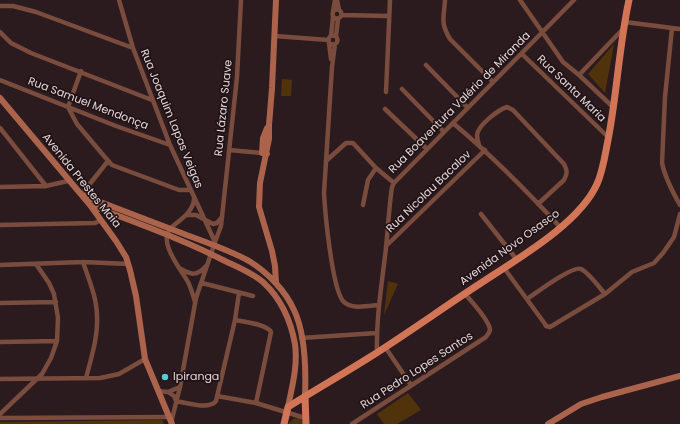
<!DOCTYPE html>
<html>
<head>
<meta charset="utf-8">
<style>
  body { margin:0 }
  canvas { display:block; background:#2b1b1e }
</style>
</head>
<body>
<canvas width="680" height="424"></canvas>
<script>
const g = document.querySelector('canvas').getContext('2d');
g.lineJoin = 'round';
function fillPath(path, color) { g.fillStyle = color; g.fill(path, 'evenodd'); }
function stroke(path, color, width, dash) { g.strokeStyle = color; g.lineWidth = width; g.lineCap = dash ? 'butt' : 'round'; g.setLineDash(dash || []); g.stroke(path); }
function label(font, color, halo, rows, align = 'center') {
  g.font = font + ' Poppins,sans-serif'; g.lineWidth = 3.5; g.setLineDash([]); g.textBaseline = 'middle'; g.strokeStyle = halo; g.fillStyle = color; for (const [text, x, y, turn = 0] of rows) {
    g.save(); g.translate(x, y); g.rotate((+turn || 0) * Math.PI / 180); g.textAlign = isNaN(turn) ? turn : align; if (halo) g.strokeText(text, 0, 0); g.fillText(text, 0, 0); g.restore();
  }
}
fillPath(new Path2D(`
  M614,44l-9,49 -17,-19z
  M282,79l10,1 -1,16h-10z
  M388,281l10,3 -14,31z
  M408,393l13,17 -24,14h-13l-7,-10z
  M298,418l6,4v2h-16l5,-5z
  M162,420l2,4h-164v-2z`), '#50330a');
stroke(new Path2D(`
  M119,0l14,48 37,97 45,97
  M337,0l2,10
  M445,0c-1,18 -5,22 5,39l43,43
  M520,0l43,62 16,13 35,33
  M0,6h13l23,6 97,36
  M332.5 14a4.5 4.5 0 1 1 9 0a4.5 4.5 0 1 1-9 0Z
  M333,12l2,-12
  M342,15l47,1
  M625,22l55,7
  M672,28l-7,69 -3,66c3,15 10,28 18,42
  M0,32l11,11 20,10 121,47
  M328.5 40a4.5 4.5 0 1 1 9 0a4.5 4.5 0 1 1-9 0Z
  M275,36l53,4
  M331,36l2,-19
  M336,36l2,-17
  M329,43l2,16
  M335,44l-3,23 -8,126c1,19 8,95 19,108 8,9 25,5 35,4
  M522,54l86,83
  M426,65l42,43
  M579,75l44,-46
  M0,80l116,46 54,19
  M402,89l42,43
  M386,92l4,-92
  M68,107l9,17 27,32 8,9 67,25h11
  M68,107l13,-36
  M385,109l42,40
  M453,123c38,32 73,67 107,104
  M0,128l46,58
  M479,145c-1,-3 -2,-7 -2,-10 1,-10 21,-25 30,-28l6,3 51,54c3,6 4,9 0,16l-26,24
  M229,150l33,3
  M326,161l20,-18h7l23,25 18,15
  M0,187l46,-1 22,-5
  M81,195l27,-34
  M194,199c-1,13 -13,20 -22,28 -16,14 9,42 16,55 3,6 5,13 7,20
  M363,205l5,-25 8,-12
  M481,214l36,46
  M186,215h10l17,9 4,-1 5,-6
  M0,225l95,-2 6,-3
  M386,246l99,-96
  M83,262c6,18 14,36 14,55 1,20 -6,42 -11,61
  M0,265l83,-3 46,2
  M179,268c12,7 18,9 28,-3
  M504,268l41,56 1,2 4,1 55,-33 27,-22 22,-9 9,-10 11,-16 6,-23
  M202,283l51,13
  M527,299c9,-6 46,-34 54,-30 8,4 18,18 24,25
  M0,303l56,-1
  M235,320c9,2 32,4 36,12l-15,71
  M301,338l76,-5
  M0,342l57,-1
  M385,347l26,38
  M377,352c-1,-35 5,-69 9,-104 2,-20 3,-41 6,-61l2,-4 180,-183
  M0,379l100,-1 19,-4 26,-15
  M158,391l10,1 12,-5
  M168,392l6,4 2,5c10,2 34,9 40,0l19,-81 4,-27
  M217,396l39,7 49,15
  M0,414l42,-40 9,-16 6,-17 1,-23 -4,-24 -5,-11 -13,-19
  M0,418l169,-1
  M171,423l9,-36 16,-89 19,-56 6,-16 16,-149 4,-77
  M352,424l134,-87c2,-3 4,-5 4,-8 -2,-10 -18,-27 -25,-35`), '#794c3d', 4.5);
stroke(new Path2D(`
  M0,98l90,107 26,36 10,16 4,13 6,26 9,63 27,65
  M267,154l-5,-1 1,-15 4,-10
  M82,195c34,13 68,26 102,39 21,8 45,16 65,27 18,11 36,29 45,49 11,23 12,60 11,86
  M90,205c46,18 93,34 137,57 13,6 27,12 37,21 17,16 27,39 31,61 3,21 -3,43 -7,63
  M276,283l-1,-17 -3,-15 -13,-44 1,-24 9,-44v-14l3,-37 4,-88
  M548,424l33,-20 21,-7 78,-21`), '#ab634c', 6);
stroke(new Path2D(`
  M305,396l1,28
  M284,424l4,-17c27,-17 55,-33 82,-50 38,-24 74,-50 111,-74 36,-24 98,-59 116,-99 6,-13 8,-29 11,-44 9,-46 11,-94 21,-140`), '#d17556', 7);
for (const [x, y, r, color] of [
  [165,377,4,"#53cbda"]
]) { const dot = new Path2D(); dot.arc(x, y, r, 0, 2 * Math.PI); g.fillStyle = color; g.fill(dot); stroke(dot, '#211215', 1.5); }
label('11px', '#e2d7d9', '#211215', [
  ["Rua Santa Maria",571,89,44],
  ["Rua Boaventura Valério de Miranda",460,103,-45],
  ["Rua Samuel Mendonça",88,104,21],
  ["Rua Lázaro Suave",224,108,-84],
  ["Rua Joaquim Lapas Veigas",171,119,68],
  ["Avenida Prestes Maia",81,181,51],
  ["Rua Nicolau Bacalov",429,192,-44],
  ["Avenida Novo Osasco",510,248,-36],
  ["Rua Pedro Lopes Santos",417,371,-33]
]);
label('11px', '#e2d7d9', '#211215', [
  ["Ipiranga",173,377]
], 'left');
</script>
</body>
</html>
